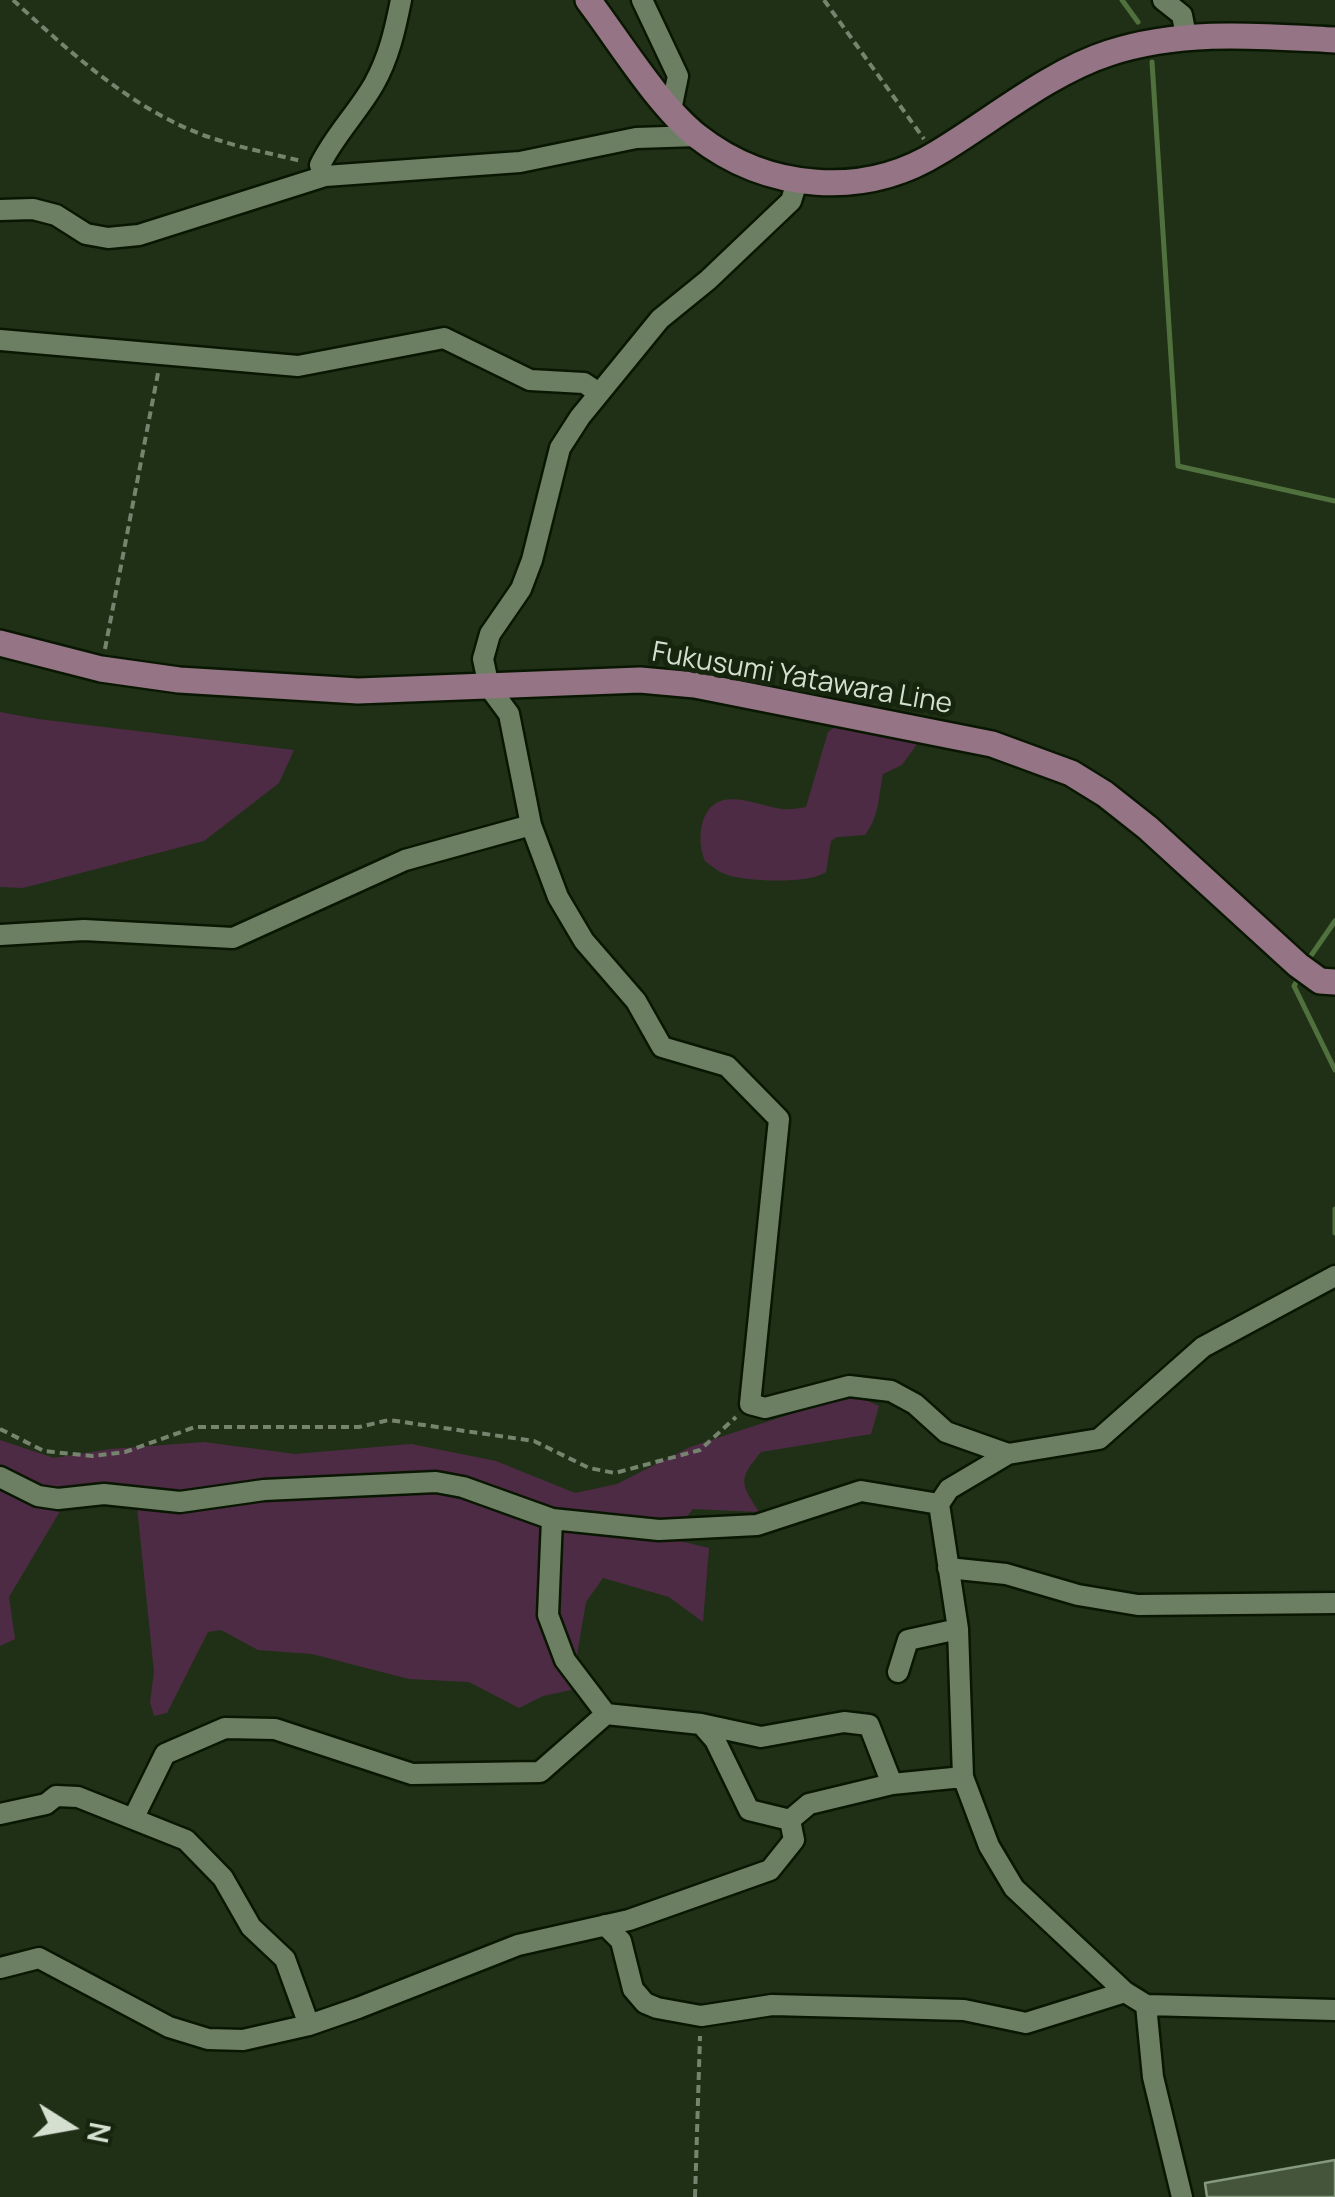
<!DOCTYPE html>
<html>
<head>
<meta charset="utf-8">
<style>
  body { margin:0 }
  #map { position:relative; width:1335px; height:2197px; overflow:hidden; background:#203017; font-family:Manrope,sans-serif }
  canvas { display:block }
  .north { position:absolute; left:20px; top:2077px; width:100px; height:100px; -webkit-text-stroke:8px #16260e; paint-order:stroke; rotate:101deg; font-size:28px; font-weight:700; line-height:40px; text-align:center; color:#d5dfd0 }
  .north::after { content:''; display:block; margin:auto; width:35px; height:45px; background:#d5dfd0; clip-path:polygon(50% 0,100% 100%,50% 72%,0 100%) }
</style>
</head>
<body>
<div id="map">
<canvas width="1335" height="2197"></canvas>
<div class="north">N</div>
</div>
<script>
const g = document.querySelector('canvas').getContext('2d');
g.lineJoin = 'round';
function fillPath(path, color) { g.fillStyle = color; g.fill(path, 'evenodd'); }
function stroke(path, color, width, dash) { g.strokeStyle = color; g.lineWidth = width; g.lineCap = dash ? 'butt' : 'round'; g.setLineDash(dash || []); g.stroke(path); }
function label(font, color, halo, rows, align = 'center') {
  g.font = font + ' Manrope,sans-serif'; g.lineWidth = 10; g.setLineDash([]); g.textBaseline = 'middle'; g.strokeStyle = halo; g.fillStyle = color; for (const [text, x, y, turn = 0] of rows) {
    g.save(); g.translate(x, y); g.rotate((+turn || 0) * Math.PI / 180); g.textAlign = isNaN(turn) ? turn : align; if (halo) g.strokeText(text, 0, 0); g.fillText(text, 0, 0); g.restore();
  }
}
fillPath(new Path2D(`
  M0,712l38,7 256,31 -15,33 -75,58 -181,47 -23,-1z
  M836,726l83,15 -17,24 -19,9c-5,23 -3,41 -18,61l-28,2 -6,4 -5,31c-16,12 -82,10 -101,2 -7,-2 -14,-9 -20,-13 -5,-11 -6,-28 -2,-40 13,-38 52,-15 79,-12 8,1 17,-1 24,-2l22,-75z
  M859,1397l20,9 -8,28 -110,18c-23,28 -21,30 -2,60l-66,-3 -9,11 -4,21 29,7 -6,74 -34,-25 -66,-19 -17,24 -15,88 -28,6 -24,12 -50,-26 -60,-3 -97,-25 -54,-4 -37,-20 -13,2 -41,81 -13,3 -4,-14 4,-30 -18,-175 -64,-6 -63,106 6,42 -15,7v-206l54,18 56,-9 94,-7 91,12 116,-10 85,17 79,32 42,-9 73,-37 125,-41z`), '#4e2b44');
stroke(new Path2D(`
  M1122,0l16,22
  M1152,62l26,404 157,35
  M1308,960l27,-39
  M1301,974l-7,12 41,84
  M1335,1209v24`), '#50713e', 5);
const building = new Path2D(`
  M1335,2160v37h-128l-2,-14z`);
fillPath(building, '#44553b');
stroke(building, '#85997c', 2.5);
const minor = new Path2D(`
  M401,0c-6,30 -12,57 -27,84 -16,28 -40,52 -54,81l5,11 195,-14 116,-24 61,-2
  M642,0l36,76 -7,34
  M1163,0l19,15 4,21
  M797,182l-6,19 -83,79 -48,39 -80,98 -20,31 -28,112 -11,29 -31,45 -7,25 6,28 20,27 22,111 27,72 26,44 52,60 26,46 65,19 52,53 -29,285 15,4 84,-22 42,5 24,13 31,28 62,22
  M0,210l33,-1 23,6 30,19 22,4 31,-3 186,-59
  M0,340l298,26 146,-28 86,42 54,3 15,10
  M0,935l84,-5 149,8 172,-78 126,-35
  M1335,1276l-132,71 -104,92 -91,15 -59,35 -10,15 19,125 5,148 26,69 25,42 111,104 21,13 189,5
  M0,1477l38,19 20,3 46,-5 76,8 84,-12 172,-8 27,5 89,32 107,11 98,-5 104,-34 78,13
  M552,1519l-4,96 17,45 41,54
  M948,1568l58,6 72,21 60,10 197,-2
  M898,1672l10,-32 50,-11
  M701,1724l14,16 34,70 41,10
  M0,1814l46,-10 10,-8 22,1 108,43 37,38 28,49 34,32 24,66
  M134,1817l31,-63 60,-26 50,1 137,45 128,-2 66,-58 95,10 60,13 83,-15 25,3 23,59
  M605,1925l16,16 12,48 12,14 12,5 44,8 71,-11 192,5 62,13 99,-31
  M0,1968l39,-10 130,69 39,12 35,1 66,-15 49,-17 160,-63 111,-25 141,-50 24,-30 -4,-20 19,-16 83,-20 71,-7
  M1146,2005l7,72 29,120`);
const major = new Path2D(`
  M588,0c31,41 70,105 109,136 70,55 167,63 242,16 53,-32 111,-80 170,-99 74,-24 150,-17 226,-13
  M0,643l101,26 78,11 179,11 282,-11 55,5 297,59 79,29 34,21 43,34 150,137 22,16 15,1`);
stroke(minor, '#091702', 25);
stroke(major, '#091702', 30);
stroke(new Path2D(`
  M13,0c59,54 126,116 205,140 27,9 56,14 83,21
  M824,0l100,139
  M105,649l53,-276
  M0,1429l44,22 48,5 33,-4 70,-25h164l30,-7 145,21 55,27 26,5 85,-23 36,-33
  M695,2197l5,-161`), '#76846f', 4, [8, 5]);
stroke(minor, '#6d7f63', 20);
stroke(major, '#957485', 25);
label('28px', '#d5dfd0', '#16260e', [
  ["Fukusumi Yatawara Line",802,679,10]
]);
</script>
</body>
</html>
